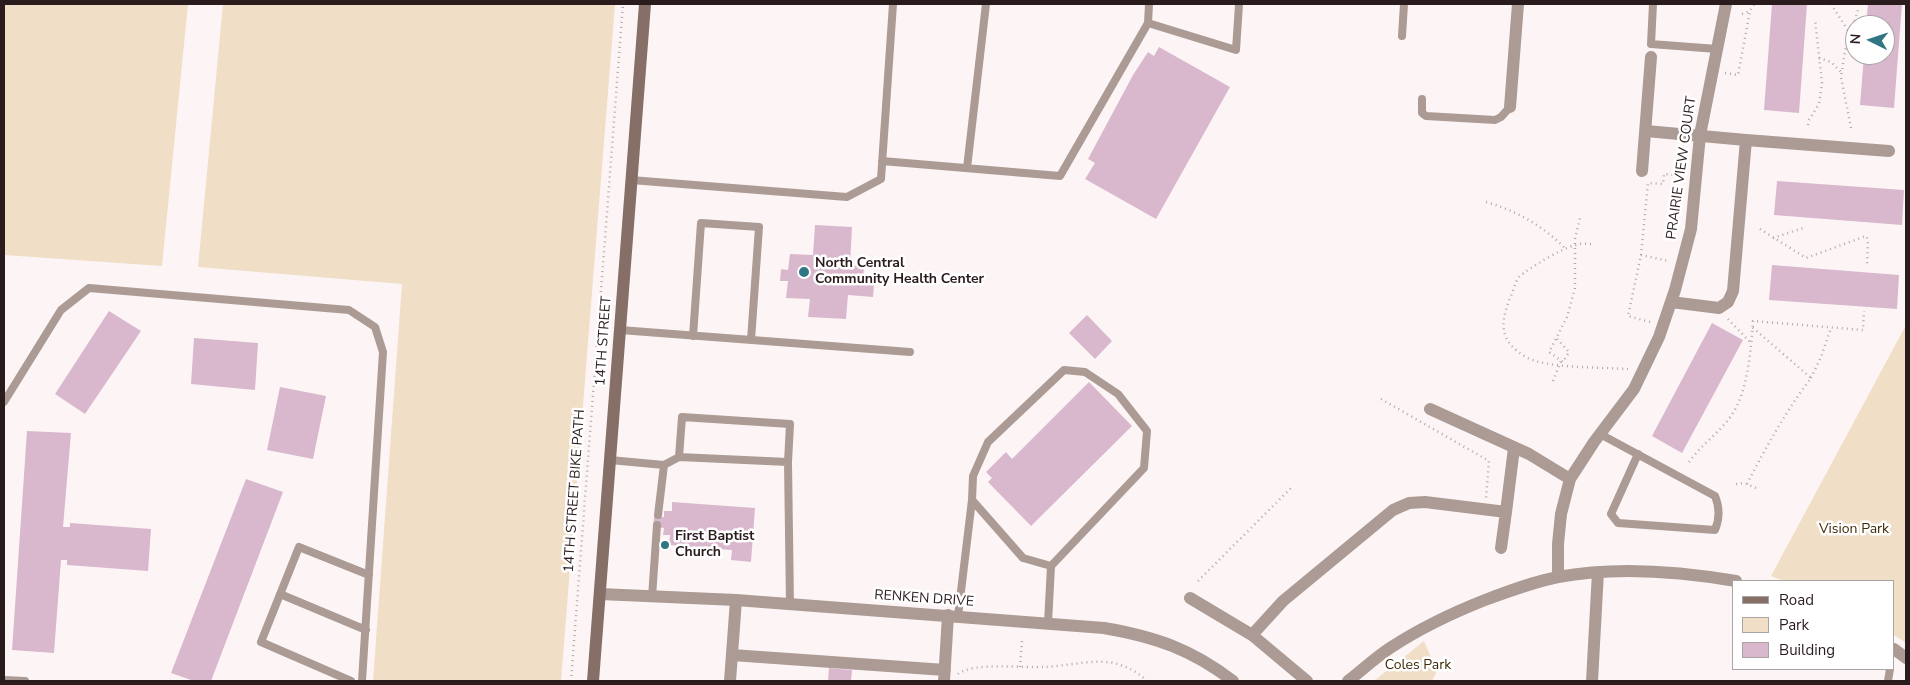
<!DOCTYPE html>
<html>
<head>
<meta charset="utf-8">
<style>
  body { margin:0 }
  #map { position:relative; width:1910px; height:685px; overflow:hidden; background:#fdf5f5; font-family:"Nunito Sans",sans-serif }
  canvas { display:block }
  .frame { position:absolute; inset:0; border:5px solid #2a1b1d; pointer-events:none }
  .legend { position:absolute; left:1732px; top:580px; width:162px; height:90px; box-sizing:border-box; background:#fff; border:1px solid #aaa4a5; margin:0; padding:6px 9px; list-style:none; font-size:15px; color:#2a1b1d }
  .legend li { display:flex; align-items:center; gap:10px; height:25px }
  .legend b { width:25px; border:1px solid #aaa4a5 }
  .north { position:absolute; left:1845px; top:15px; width:50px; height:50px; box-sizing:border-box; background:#fff; border:1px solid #aaa4a5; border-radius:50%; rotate:274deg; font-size:14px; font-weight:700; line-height:20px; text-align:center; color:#2a1b1d }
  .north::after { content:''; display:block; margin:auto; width:18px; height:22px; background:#307683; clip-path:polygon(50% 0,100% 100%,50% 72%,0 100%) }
</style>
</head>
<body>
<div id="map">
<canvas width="1910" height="685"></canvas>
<div class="frame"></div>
<ul class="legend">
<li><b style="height:6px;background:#856f66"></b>Road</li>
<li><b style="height:14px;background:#f0dec6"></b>Park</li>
<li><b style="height:14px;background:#d9b8cd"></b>Building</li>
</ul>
<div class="north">N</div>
</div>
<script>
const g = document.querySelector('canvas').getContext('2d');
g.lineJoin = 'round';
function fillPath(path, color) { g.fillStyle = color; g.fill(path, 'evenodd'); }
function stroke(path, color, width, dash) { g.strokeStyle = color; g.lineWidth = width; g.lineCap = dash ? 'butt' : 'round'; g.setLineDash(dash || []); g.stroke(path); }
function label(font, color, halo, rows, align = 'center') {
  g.font = font + ' "Nunito Sans",sans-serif'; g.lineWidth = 5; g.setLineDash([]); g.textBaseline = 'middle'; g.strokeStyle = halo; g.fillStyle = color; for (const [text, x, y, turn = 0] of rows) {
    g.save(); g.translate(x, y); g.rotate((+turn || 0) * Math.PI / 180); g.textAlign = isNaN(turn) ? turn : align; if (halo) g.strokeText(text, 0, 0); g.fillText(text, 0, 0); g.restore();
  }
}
fillPath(new Path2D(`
  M4,4h184l-26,262 -158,-11z
  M223,4h392l-54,677h-188l29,-397 -204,-17z
  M1906,325v318l-12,-8v-54h-110l-13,-5z
  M1424,641l13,30 -5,10h-58z`), '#f0dec6');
fillPath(new Path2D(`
  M1772,4h35l-8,109 -35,-3z
  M1868,4h34l-8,104 -34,-3 4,-50h21v-30h-19z
  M1159,47l71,40 -74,132 -71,-40 10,-16 -7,-4 45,-84 15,-23 6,4z
  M1777,181l127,9 -2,35 -128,-10z
  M815,225l37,2 -2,38 14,1 -1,18 11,1 -1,12 -25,-2 -2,24 -38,-2 2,-18 -24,-1 2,-17h-8l1,-12 7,1 2,-16 23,1z
  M1772,265l127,10 -2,34 -128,-9z
  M109,311l32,20 -56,83 -30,-20z
  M1087,315l25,26 -17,18 -26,-26z
  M1712,323l31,17 -61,113 -30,-17z
  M194,338l64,5 -3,47 -64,-6z
  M1089,382l43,44 -101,100 -43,-44 4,-4 -6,-6 20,-20 6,7z
  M280,387l46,9 -13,63 -46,-9z
  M27,431l44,2 -8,94h7v-4l81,6 -3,42 -81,-6v-5h-6l-7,93 -42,-3z
  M246,479l37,13 -72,189h-17l-23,-8z
  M672,502l83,6 -4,54 -20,-2 1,-10 -63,-5 1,-10h-7l1,-7 -11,-1 1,-10h10v-6h8z
  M829,668l23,2 -1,11h-23z`), '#d9b8cd');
stroke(new Path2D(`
  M1831,4l18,28
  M1742,14l8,-3 4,-7
  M1819,58l12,4 11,11
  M1725,73l13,2 12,-64
  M1808,125l1,-5 10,-16 3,-21 -7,-64
  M1851,128l-10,-51 4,-26 13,-41
  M1486,202c31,9 57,24 80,47
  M1760,229l46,29 60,-22 2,4 -1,27
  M1773,238l30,-10
  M1591,244c-5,0 -10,-1 -15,1 -14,3 -47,23 -57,32 -4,5 -6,15 -9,21 -10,26 -11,43 16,59 21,12 77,10 102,12
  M1641,255l7,-72 15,1 1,-10 11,1
  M1728,319l23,24
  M1650,322l-22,-6 13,-61 28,6
  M1557,339l12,13 -6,10 -14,-10 18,-35 8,-29v-49l5,-21
  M1811,378l10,-21 10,-29
  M1553,381l8,-20
  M1381,399l108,62 -3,37
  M1689,462c12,-17 30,-29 42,-46 17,-24 20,-67 22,-95l110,9 1,-19
  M1736,484l8,-1 12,5
  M1747,484c19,-37 39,-73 64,-106l-59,-51
  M1198,581l93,-93
  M1020,667l2,-26
  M958,674c14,-12 67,-6 87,-7 23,-1 46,-8 69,-4 12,3 24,9 33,18
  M571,681l52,-677`), '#b2a8a8', 2.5, [1, 4]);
stroke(new Path2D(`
  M1653,4l-2,40 66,5
  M1148,23l88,27 3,-46
  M1402,36l2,-32
  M1422,99v14l4,3 69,4 6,-3 9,-10
  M882,161l178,15 88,-153 1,-19
  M967,168l19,-164
  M631,180l216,17 34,-18 12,-175
  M620,330l290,22
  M693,336l8,-113 58,4 -8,113
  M4,402l57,-92 28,-22 260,22 26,17 8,25 -21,329
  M1600,434l115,62c5,12 5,22 0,34l-97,-7 -7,-9 27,-60
  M610,460l54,5 15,-8
  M788,462l-109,-5 3,-40 108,7 -2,38 2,143
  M658,515l6,-50
  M280,594l86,36
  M652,597l5,-72
  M958,616l14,-116
  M1048,623l3,-57 93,-98 3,-37 -29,-37 -33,-22 -21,-2 -76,72 -15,34 -1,24 51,58 28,8
  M4,680l21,1
  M351,681l-90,-39 38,-95 70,28
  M1888,681l2,-12`), '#ab9b94', 8);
stroke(new Path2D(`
  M1510,107l8,-103
  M1646,131l100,9 143,11
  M1642,171l9,-114
  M1671,302l48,6 9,-6 5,-11 13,-151
  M1430,409l99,45 41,25
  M1501,548l5,-36
  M1558,577v-33l3,-30 9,-35 24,-37 40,-53 25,-52 16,-47 16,-61 9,-94 26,-131
  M600,594l136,6 368,28c52,9 87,21 129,53
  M1190,598l62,37 55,46
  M1252,635l31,-34 110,-91 16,-7 16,-1 81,10 8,-64
  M1894,649l12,9
  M732,655l213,15
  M730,681l6,-81
  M944,681l4,-66
  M1348,681c14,-11 27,-23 42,-33 29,-19 62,-35 95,-48 24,-9 48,-18 73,-23 58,-11 120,-6 178,4
  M1592,681l6,-109`), '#ab9b94', 12);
stroke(new Path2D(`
  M593,681l52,-677`), '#856f66', 12);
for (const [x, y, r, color] of [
  [804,272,6,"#307683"],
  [665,545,5,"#307683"]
]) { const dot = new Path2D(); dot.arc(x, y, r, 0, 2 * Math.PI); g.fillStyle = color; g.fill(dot); stroke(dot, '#fff', 2); }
label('14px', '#2a1b1d', '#fff', [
  ["PRAIRIE VIEW COURT",1682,168,-82],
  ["14TH STREET",604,341,-86],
  ["14TH STREET BIKE PATH",575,491,-86],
  ["RENKEN DRIVE",924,599,4]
]);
label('bold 14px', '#2a1b1d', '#fff', [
  ["North Central",815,264],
  ["Community Health Center",815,280],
  ["First Baptist",675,537],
  ["Church",675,553]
], 'left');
label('14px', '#402b09', '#fff', [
  ["Vision Park",1854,530],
  ["Coles Park",1418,666]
]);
</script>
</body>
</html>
